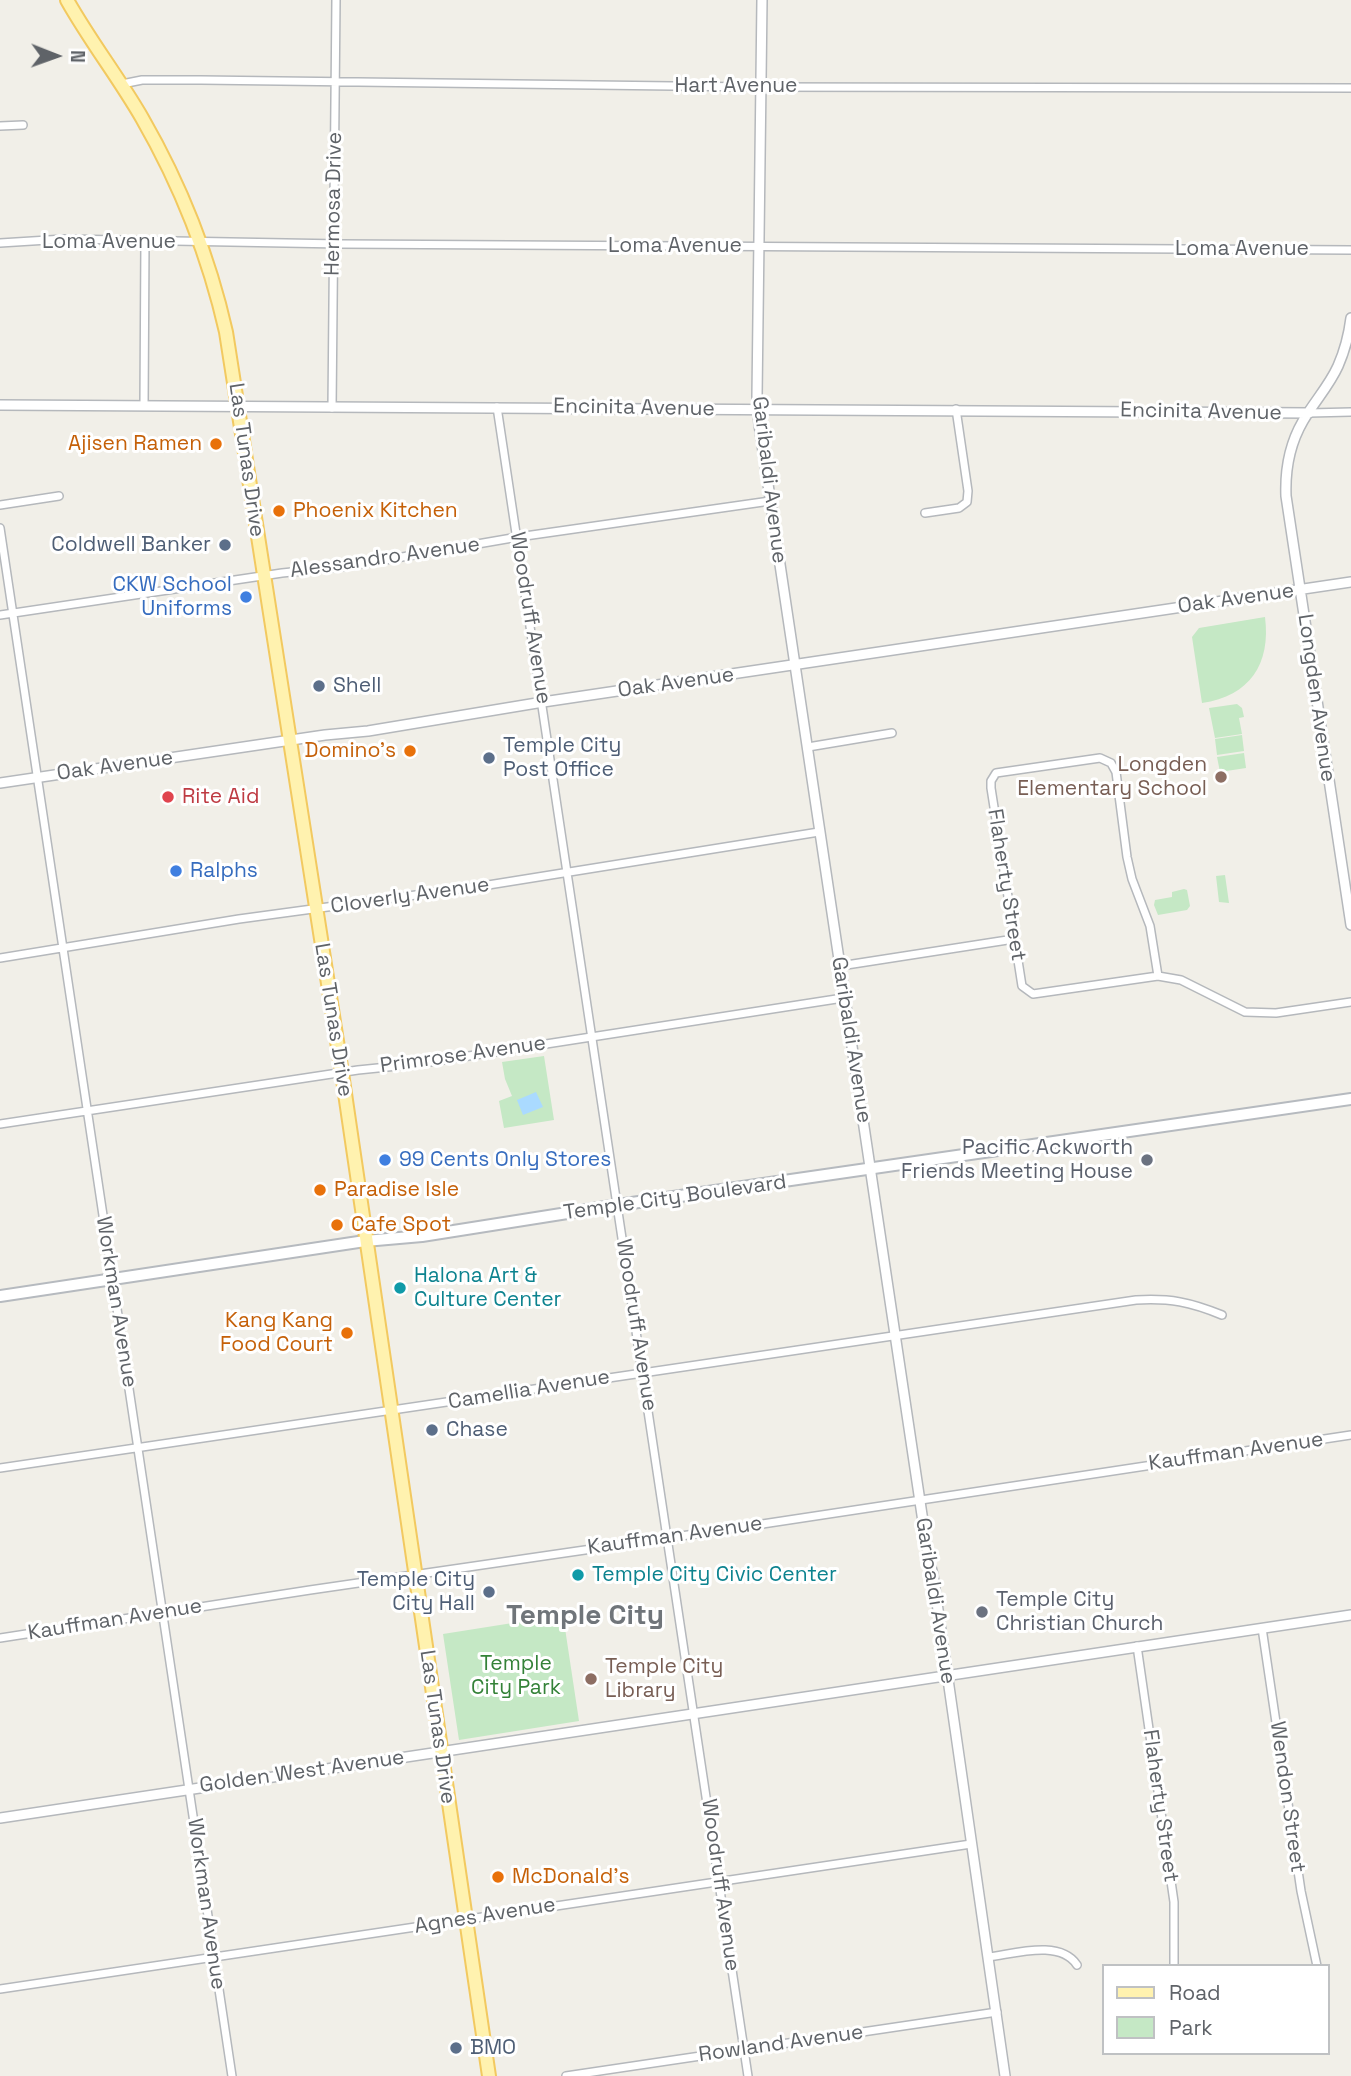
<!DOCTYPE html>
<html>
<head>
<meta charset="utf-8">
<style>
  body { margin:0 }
  #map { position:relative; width:1351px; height:2076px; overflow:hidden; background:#f1efe8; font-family:"Space Grotesk",sans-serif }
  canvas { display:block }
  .legend { position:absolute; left:1102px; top:1964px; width:228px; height:91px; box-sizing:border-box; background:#fff; border:2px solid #bfc1c3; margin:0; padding:9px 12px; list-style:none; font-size:21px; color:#5f6368 }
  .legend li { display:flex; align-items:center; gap:14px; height:35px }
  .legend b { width:35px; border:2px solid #bfc1c3 }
  .north { position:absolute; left:21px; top:21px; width:70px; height:70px; -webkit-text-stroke:5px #fff; paint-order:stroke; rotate:91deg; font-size:19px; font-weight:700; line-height:28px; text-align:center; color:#5f6368 }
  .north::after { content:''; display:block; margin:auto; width:24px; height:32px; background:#5f6368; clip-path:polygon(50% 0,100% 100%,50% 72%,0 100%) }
</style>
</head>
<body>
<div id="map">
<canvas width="1351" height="2076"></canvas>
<ul class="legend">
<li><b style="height:9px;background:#fff2af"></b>Road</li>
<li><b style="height:19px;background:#c5e8c5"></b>Park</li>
</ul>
<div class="north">N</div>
</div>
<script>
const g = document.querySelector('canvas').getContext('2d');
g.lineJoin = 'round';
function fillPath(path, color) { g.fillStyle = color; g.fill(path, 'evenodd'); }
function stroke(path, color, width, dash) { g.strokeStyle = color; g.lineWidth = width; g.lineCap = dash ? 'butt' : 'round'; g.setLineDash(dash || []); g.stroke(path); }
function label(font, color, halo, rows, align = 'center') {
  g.font = font + ' "Space Grotesk",sans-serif'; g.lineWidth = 6; g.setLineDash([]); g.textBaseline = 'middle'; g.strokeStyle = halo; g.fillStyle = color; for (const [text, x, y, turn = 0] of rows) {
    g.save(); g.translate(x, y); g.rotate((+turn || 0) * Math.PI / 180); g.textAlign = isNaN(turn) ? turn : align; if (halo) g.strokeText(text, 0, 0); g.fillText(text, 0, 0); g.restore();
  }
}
fillPath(new Path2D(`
  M1265,617c6,47 -15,79 -63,86l-10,-66 7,-9z
  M1237,704l5,4 2,9 -5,1 3,16 -27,4 -6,-30z
  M1242,735l2,16 -27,4 -2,-16z
  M1244,753l2,15 -26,4 -3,-15z
  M1225,875l4,28 -10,-1 -3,-26z
  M1184,889l3,1 3,16 -3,4 -29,5 -4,-10 1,-5 17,-3v-5z
  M544,1056l10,64 -50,8 -5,-27 13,-5 -7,-17 -3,-17z
  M563,1615l16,106 -120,19 -16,-106z`), '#c5e8c5');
fillPath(new Path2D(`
  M536,1092l7,15 -20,8 -6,-15z`), '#aadaff');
const minor = new Path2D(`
  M122,84l20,-4h59l550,7 600,1
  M0,126l23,-1
  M0,243l64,-4 277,5 1010,6
  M144,406l1,-166
  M497,407l251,1669
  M332,408l4,-408
  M1309,413l42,-1
  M0,505l59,-9
  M925,513l34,-5 8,-6 1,-11 -12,-82
  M0,528l232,1548
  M0,615l282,-42 68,-7 168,-29 252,-36
  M808,747l84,-14
  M0,958l239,-39 243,-33 337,-54
  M840,966l174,-27
  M1158,976l-8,-50 -18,-47 -5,-22 -11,-85 -5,-9 -11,-5 -104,15 -5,8v7l31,198 11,8 125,-18 23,4 64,32 31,1 75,-11
  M0,1124l358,-54 59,-6 426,-66
  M0,1468l1136,-168c34,-2 54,2 86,15
  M1262,1628l39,263 16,75
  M0,1638l310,-48 426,-62 615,-93
  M1137,1646l37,256v64
  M988,1957c26,-3 72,-18 89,8
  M0,1989l971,-145
  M566,2076l431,-64`);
const tertiary = new Path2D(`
  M762,0l-5,396 2,28c55,377 111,754 169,1131l5,20 72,501
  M1351,318c-2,16 -6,32 -13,48 -9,20 -24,36 -35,55 -14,24 -18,49 -17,75l65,429
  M0,405l1309,8
  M0,783l325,-48 43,-4 175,-29 808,-120
  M0,1818l1351,-203`);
const secondary = new Path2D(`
  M0,1296l365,-55 57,-5 196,-31 733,-106`);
const primary = new Path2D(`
  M67,0c23,41 52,78 75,118 38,66 67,139 84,214l116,741 147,1003`);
stroke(minor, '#b5b8bc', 10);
stroke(tertiary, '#b5b8bc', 12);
stroke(secondary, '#b6babf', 14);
stroke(primary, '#f2c960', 16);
stroke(minor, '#fff', 7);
stroke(tertiary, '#fff', 9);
stroke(secondary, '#fff', 10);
stroke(primary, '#fff2af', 12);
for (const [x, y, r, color] of [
  [216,444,7,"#e8710a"],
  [279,511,7,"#e8710a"],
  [225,545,7,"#5c6f8a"],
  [246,597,7,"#3f7fe0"],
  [319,686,7,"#5c6f8a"],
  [410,751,7,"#e8710a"],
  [489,758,7,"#5c6f8a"],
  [1221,777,7,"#8d6e63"],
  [168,797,7,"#e0444e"],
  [176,871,7,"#3f7fe0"],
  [385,1160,7,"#3f7fe0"],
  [1147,1160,7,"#6b7280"],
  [320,1190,7,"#e8710a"],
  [337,1225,7,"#e8710a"],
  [400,1288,7,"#0f9aa8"],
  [347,1333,7,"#e8710a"],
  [432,1430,7,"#5c6f8a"],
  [578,1575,7,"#0f9aa8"],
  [489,1592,7,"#5c6f8a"],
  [982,1612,7,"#6b7280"],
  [591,1679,7,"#8d6e63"],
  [498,1877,7,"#e8710a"],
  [456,2048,7,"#5c6f8a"]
]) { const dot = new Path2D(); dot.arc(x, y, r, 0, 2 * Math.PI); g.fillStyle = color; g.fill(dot); stroke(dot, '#fff', 2.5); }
label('21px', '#5f6368', '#fff', [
  ["Hart Avenue",736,86],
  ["Hermosa Drive",334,204,-89],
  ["Loma Avenue",109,242],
  ["Loma Avenue",675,246],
  ["Loma Avenue",1242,249],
  ["Encinita Avenue",634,408,1],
  ["Encinita Avenue",1201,412,1],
  ["Las Tunas Drive",246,460,82],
  ["Garibaldi Avenue",769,480,83],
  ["Alessandro Avenue",385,558,-8],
  ["Oak Avenue",1236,599,-8],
  ["Woodruff Avenue",530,618,81],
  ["Oak Avenue",676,683,-8],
  ["Longden Avenue",1316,698,82],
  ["Oak Avenue",115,766,-8],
  ["Flaherty Street",1006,885,81],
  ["Cloverly Avenue",410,896,-8],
  ["Las Tunas Drive",333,1020,81],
  ["Garibaldi Avenue",851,1040,81],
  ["Primrose Avenue",463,1055,-8],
  ["Temple City Boulevard",675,1198,-8],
  ["Workman Avenue",116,1302,81],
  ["Woodruff Avenue",636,1325,81],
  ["Camellia Avenue",529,1390,-9],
  ["Kauffman Avenue",1236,1452,-8],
  ["Kauffman Avenue",675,1536,-8],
  ["Garibaldi Avenue",935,1601,81],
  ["Kauffman Avenue",115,1620,-9],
  ["Las Tunas Drive",437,1727,82],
  ["Golden West Avenue",302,1772,-8],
  ["Wendon Street",1287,1797,82],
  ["Flaherty Street",1160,1806,82],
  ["Woodruff Avenue",720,1885,82],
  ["Workman Avenue",206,1904,82],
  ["Agnes Avenue",485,1916,-9],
  ["Rowland Avenue",781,2044,-8]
]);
label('21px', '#c56008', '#fff', [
  ["Ajisen Ramen",202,444,"right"],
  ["Phoenix Kitchen",293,511],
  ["Domino's",396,751,"right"],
  ["Paradise Isle",334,1190],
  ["Cafe Spot",351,1225],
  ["Kang Kang",333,1321,"right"],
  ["Food Court",333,1345,"right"],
  ["McDonald's",512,1877]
], 'left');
label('21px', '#4e5e75', '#fff', [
  ["Coldwell Banker",211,545,"right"],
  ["Shell",333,686],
  ["Temple City",503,746],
  ["Post Office",503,770],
  ["Chase",446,1430],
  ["Temple City",475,1580,"right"],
  ["City Hall",475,1604,"right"],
  ["BMO",470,2048]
], 'left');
label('21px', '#366cbe', '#fff', [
  ["CKW School",232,585,"right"],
  ["Uniforms",232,609,"right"],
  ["Ralphs",190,871],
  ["99 Cents Only Stores",399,1160]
], 'left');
label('21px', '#785e54', '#fff', [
  ["Longden",1207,765],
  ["Elementary School",1207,789],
  ["Temple City",605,1667,"left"],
  ["Library",605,1691,"left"]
], 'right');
label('21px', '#be3a42', '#fff', [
  ["Rite Aid",182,797]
], 'left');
label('21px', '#5b616d', '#fff', [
  ["Pacific Ackworth",1133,1148],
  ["Friends Meeting House",1133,1172],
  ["Temple City",996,1600,"left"],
  ["Christian Church",996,1624,"left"]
], 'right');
label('21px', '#0d838f', '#fff', [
  ["Halona Art &",414,1276],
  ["Culture Center",414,1300],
  ["Temple City Civic Center",592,1575]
], 'left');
label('21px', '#348238', '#fff', [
  ["Temple",516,1664],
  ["City Park",516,1688]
]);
label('bold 28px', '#70757a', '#fff', [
  ["Temple City",585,1616]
]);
</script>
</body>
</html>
